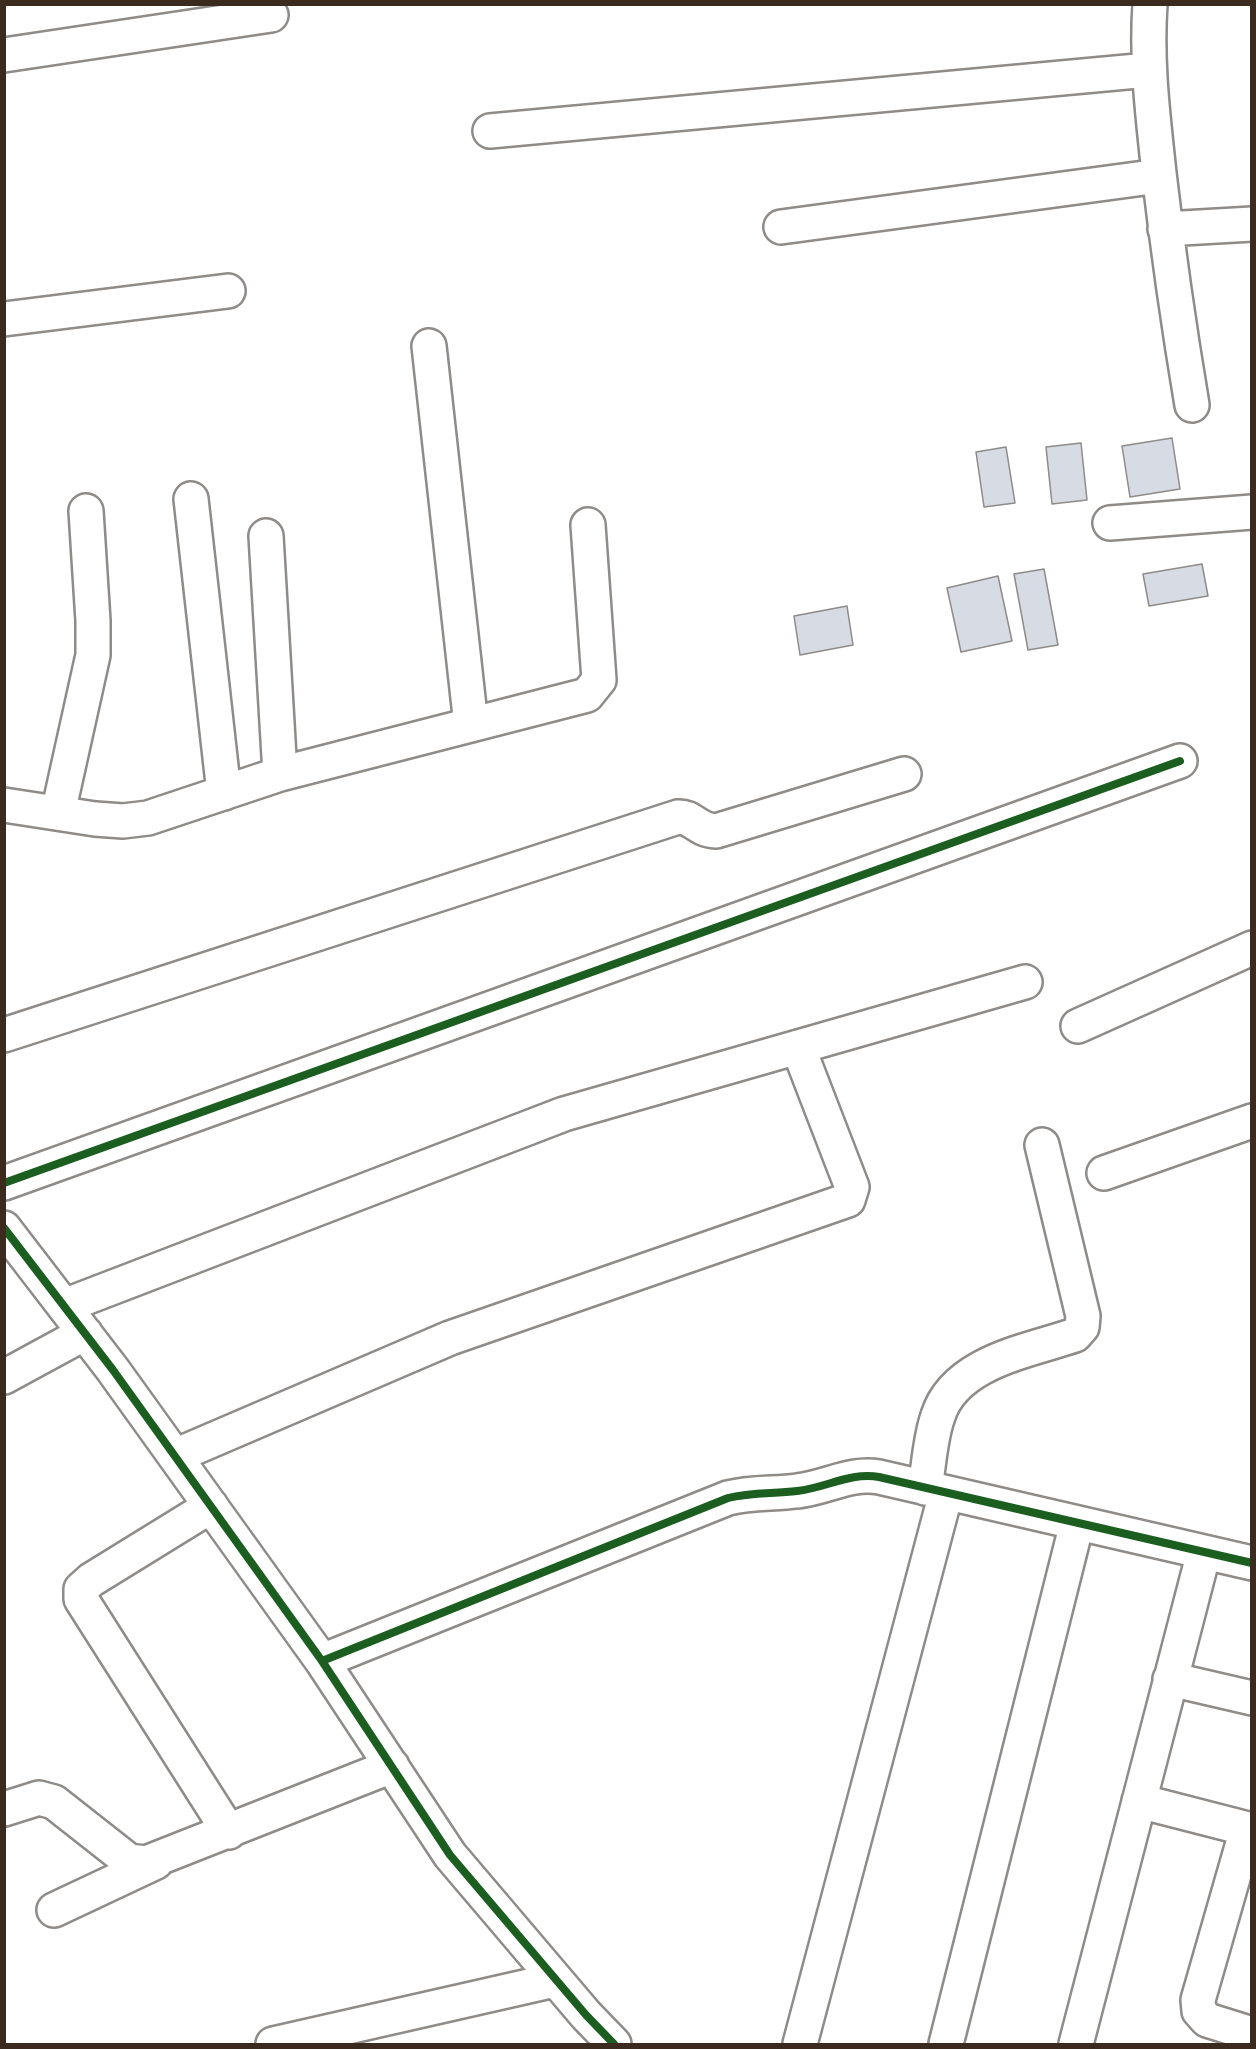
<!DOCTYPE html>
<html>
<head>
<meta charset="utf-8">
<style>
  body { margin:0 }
  #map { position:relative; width:1256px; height:2049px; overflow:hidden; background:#fff; font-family:Sriracha,sans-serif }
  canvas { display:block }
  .frame { position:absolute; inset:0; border:6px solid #3b2a1e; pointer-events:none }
</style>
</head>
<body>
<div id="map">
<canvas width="1256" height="2049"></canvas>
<div class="frame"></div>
</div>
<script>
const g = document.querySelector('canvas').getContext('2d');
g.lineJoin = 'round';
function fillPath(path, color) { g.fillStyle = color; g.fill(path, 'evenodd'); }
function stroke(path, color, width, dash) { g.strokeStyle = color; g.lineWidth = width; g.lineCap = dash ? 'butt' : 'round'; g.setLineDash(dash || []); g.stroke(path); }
const building = new Path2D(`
  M1172,438l8,51 -50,8 -8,-51z
  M1081,443l6,57 -35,4 -6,-57z
  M1006,447l9,56 -31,4 -8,-55z
  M1202,564l6,32 -59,10 -6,-32z
  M1044,569l14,76 -30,5 -14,-76z
  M998,576l14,65 -51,11 -14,-64z
  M847,606l6,39 -53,10 -6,-39z`);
fillPath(building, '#d6dbe4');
stroke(building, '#8e8b88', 1.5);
const minor = new Path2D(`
  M1150,4c-4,58 3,113 9,169 9,78 20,155 33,232
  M4,55l267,-40
  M490,131l658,-61
  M781,227l378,-51
  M1165,229l87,-5
  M4,319l224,-28
  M429,346l42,379
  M191,499l33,294
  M1110,523l142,-11
  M266,536l14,238
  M4,805l91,14 28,2 25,-3 132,-44 307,-79 12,-15 -11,-155
  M58,813l35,-158v-34l-7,-110
  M1078,1026l174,-78
  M4,1035l674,-218c15,-1 18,13 38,14l188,-57
  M1104,1173l148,-52
  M4,1183l1176,-422
  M4,1228l109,142 209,291 128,194 136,160 28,29
  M64,1306l500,-192 461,-132
  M4,1377l81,-44
  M175,1456l275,-118 398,-138 4,-13 -54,-140
  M925,1488c4,-23 5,-50 13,-72 17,-54 90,-65 137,-81l7,-8 1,-11 -41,-171
  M211,1506l-120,74 -10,9v10l148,233
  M322,1661l406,-163c23,-6 46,-4 69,-7 29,-3 53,-19 82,-14l373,86
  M1170,1679l82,19
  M1139,1801l113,29
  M4,1809l35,-11 15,4 75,59 17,2 246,-97
  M1247,1829l-49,171 1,11 8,9 45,14
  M54,1910l102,-48
  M273,2044l282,-64
  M800,2044l146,-551
  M946,2044l131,-521
  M1076,2044l128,-492`);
stroke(minor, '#8e8b88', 38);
stroke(minor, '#fff', 33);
stroke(new Path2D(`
  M4,1183l1176,-422
  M4,1228l109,142 209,291 128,194 136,160 28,29
  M322,1661l406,-163c23,-6 46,-4 69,-7 29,-3 53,-19 82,-14l373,86`), '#1b5e20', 8);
</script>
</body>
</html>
